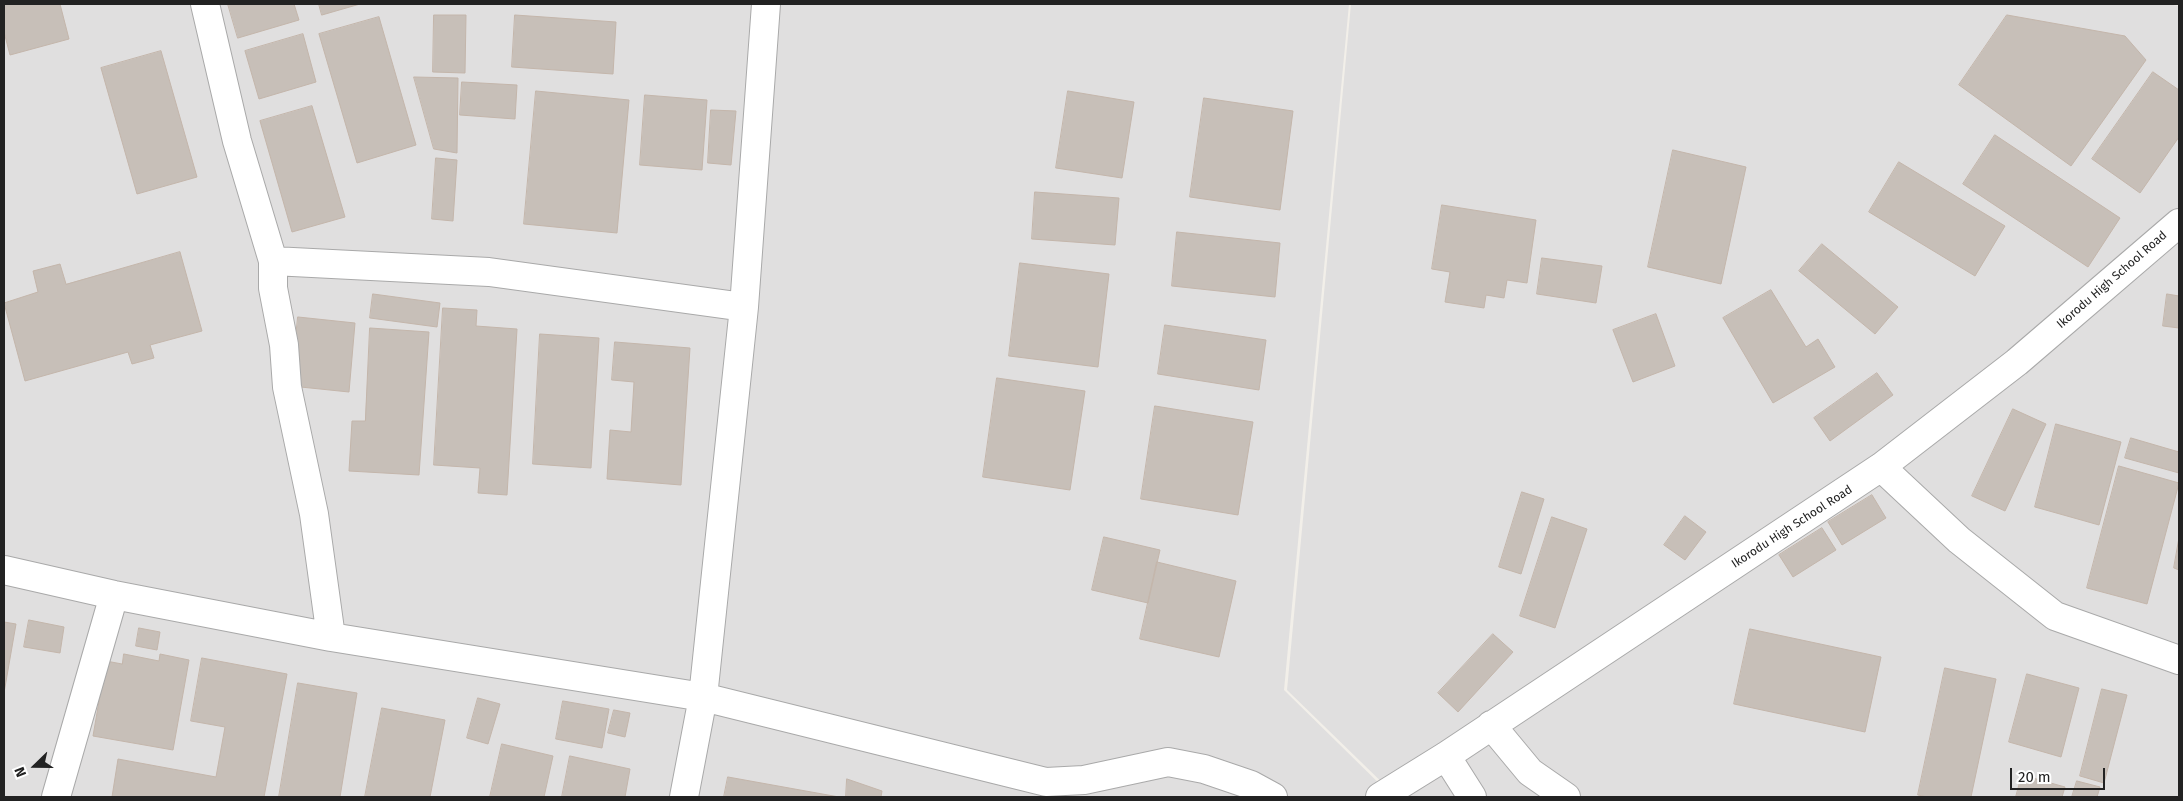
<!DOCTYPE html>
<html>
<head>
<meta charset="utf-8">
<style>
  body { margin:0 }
  #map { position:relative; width:2183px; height:801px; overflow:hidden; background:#f2efe9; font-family:"Fira Sans",sans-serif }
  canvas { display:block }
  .frame { position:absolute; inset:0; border:5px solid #222; pointer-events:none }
  .north { position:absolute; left:10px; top:741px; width:50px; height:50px; -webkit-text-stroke:4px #fff; paint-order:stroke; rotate:248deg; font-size:14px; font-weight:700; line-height:20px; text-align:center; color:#222 }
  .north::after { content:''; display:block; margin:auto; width:18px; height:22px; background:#222; clip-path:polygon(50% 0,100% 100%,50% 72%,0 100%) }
  .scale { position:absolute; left:2010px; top:768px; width:95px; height:22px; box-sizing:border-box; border:2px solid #222; border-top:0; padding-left:6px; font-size:15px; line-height:18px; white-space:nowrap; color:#222; -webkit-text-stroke:4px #fff; paint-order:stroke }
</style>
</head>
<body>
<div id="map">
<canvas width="2183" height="801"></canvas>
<div class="frame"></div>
<div class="north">N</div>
<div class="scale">20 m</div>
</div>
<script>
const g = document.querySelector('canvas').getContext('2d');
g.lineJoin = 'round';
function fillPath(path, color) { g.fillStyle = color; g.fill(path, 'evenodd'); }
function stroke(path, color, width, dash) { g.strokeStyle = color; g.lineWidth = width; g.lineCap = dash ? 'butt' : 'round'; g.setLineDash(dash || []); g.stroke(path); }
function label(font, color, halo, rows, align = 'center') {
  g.font = font + ' "Fira Sans",sans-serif'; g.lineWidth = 4; g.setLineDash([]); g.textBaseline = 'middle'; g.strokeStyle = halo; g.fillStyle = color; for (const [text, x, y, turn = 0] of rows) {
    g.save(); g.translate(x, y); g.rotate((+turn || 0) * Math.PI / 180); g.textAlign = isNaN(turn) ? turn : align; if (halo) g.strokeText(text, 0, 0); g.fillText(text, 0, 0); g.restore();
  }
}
fillPath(new Path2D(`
  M4,4h1345l-65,686 109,107h-1389z
  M1351,4h816l12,2v791h-782l-110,-107z`), '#e0dfdf');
const building = new Path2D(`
  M4,4h56l9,35 -59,16 -6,-23z
  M228,4h66l5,16 -61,18z
  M319,4h41l-38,11z
  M434,15h32l-1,58 -32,-1z
  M515,15l101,7 -3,52 -101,-7z
  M2007,15l118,21 21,24 -75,106 -112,-81z
  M379,17l37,128 -59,18 -38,-129z
  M303,34l13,48 -57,17 -14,-48z
  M161,51l36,126 -60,17 -36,-126z
  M2153,72l26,18v47l-39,56 -48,-34z
  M414,77l44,1 -1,75 -23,-4z
  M462,82l55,3 -2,34 -55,-4z
  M536,91l93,9 -12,133 -93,-9z
  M1068,91l66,11 -12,76 -66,-10z
  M645,95l62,5 -5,70 -62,-5z
  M1204,98l89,13 -13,99 -90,-13z
  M312,106l33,111 -53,15 -32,-111z
  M711,110l25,1 -5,54 -23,-2z
  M1995,135l125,83 -32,49 -125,-83z
  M1673,150l73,17 -25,117 -73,-17z
  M436,158l21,2 -4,61 -21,-2z
  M1899,162l106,64 -30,50 -106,-64z
  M1035,192l84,6 -4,47 -83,-6z
  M1442,205l94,15 -9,63 -20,-3 -3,18 -18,-3 -2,13 -39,-6 5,-30 -18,-3z
  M1177,232l103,11 -5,54 -103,-11z
  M1822,244l76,63 -23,27 -76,-63z
  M180,252l22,79 -52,14 4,13 -22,6 -4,-12 -103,29 -21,-78 34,-11 -5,-21 27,-7 6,20z
  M1542,258l60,8 -6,37 -59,-9z
  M1020,263l89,11 -11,93 -89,-11z
  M1771,290l35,57 12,-8 17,28 -62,36 -50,-85z
  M373,294l67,9 -3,24 -67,-9z
  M2167,294l12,2v32l-16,-2z
  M443,308l34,2 -1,16 41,3 -10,166 -29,-2 2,-25 -46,-3z
  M1656,314l19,52 -42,16 -20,-52z
  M298,317l57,6 -6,69 -58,-6z
  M1165,325l101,15 -7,50 -101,-16z
  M370,328l59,4 -10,143 -70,-4 3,-50h13z
  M540,334l59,4 -8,130 -58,-4z
  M615,342l75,6 -9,137 -74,-6 3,-49 21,2 3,-50 -22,-2z
  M1877,373l16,22 -63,46 -16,-23z
  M997,378l88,13 -15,99 -87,-13z
  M1155,406l98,16 -15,93 -97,-16z
  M2013,409l33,15 -41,87 -33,-15z
  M2056,424l65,18 -22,83 -64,-18z
  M2131,438l48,14v21l-54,-15z
  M2119,466l60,17 -32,121 -60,-16z
  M1522,492l22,7 -23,75 -22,-7z
  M1872,495l14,23 -44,27 -14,-23z
  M1685,516l21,16 -21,28 -21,-15z
  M1552,517l35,12 -32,99 -35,-12z
  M1822,528l14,22 -43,27 -14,-22z
  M1104,537l56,13 -12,53 -56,-13z
  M2179,538v32l-5,-2z
  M1157,562l79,19 -17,76 -79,-18z
  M29,620l35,7 -4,26 -36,-6z
  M4,622l12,2 -12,69z
  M139,628l21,4 -3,18 -21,-4z
  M1750,629l131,28 -16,75 -131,-28z
  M1493,634l20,18 -55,60 -20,-19z
  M124,654l35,7 1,-7 29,6 -16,90 -80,-14 13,-75 16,3z
  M202,658l85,16 -23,123h-152l6,-38 98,18 9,-50 -34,-6z
  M1945,668l51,11 -25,118h-44l-9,-2z
  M2027,674l52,14 -18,69 -52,-15z
  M298,683l59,10 -17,104h-61z
  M2102,689l25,6 -23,88 -24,-7z
  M478,698l22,6 -12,40 -21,-6z
  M563,701l46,8 -7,39 -46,-9z
  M382,708l63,12 -15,77h-65z
  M614,710l16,3 -5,24 -17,-4z
  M502,744l51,12 -9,41h-54z
  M570,756l60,13 -5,28h-63z
  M2022,775l43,12 -3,10h-46z
  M728,777l111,20h-115z
  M847,779l35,12 -1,6h-35z
  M2077,781l23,6 -3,10h-25z`);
fillPath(building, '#c7bfb8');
stroke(building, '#c4b6ab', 1);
const street = new Path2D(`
  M205,4l32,137 36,120v27l11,57 3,42 27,127 17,123
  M273,261l216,11 255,35
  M1881,467l78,73 96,76 124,44
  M4,570l110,25 217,42 372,60 343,85 38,-2 84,-18 36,7 47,16 22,12
  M1491,725l39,47 36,25
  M1446,756l26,41
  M56,797l58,-202
  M684,797l19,-100 41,-390 22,-303
  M1380,797l66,-41 435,-289 136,-105 162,-139`);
stroke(street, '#a9a9a9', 30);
stroke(street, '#fff', 28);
label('12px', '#222', '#fff', [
  ["Ikorodu High School Road",2112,280,-41],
  ["Ikorodu High School Road",1792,527,-33]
]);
</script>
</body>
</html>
